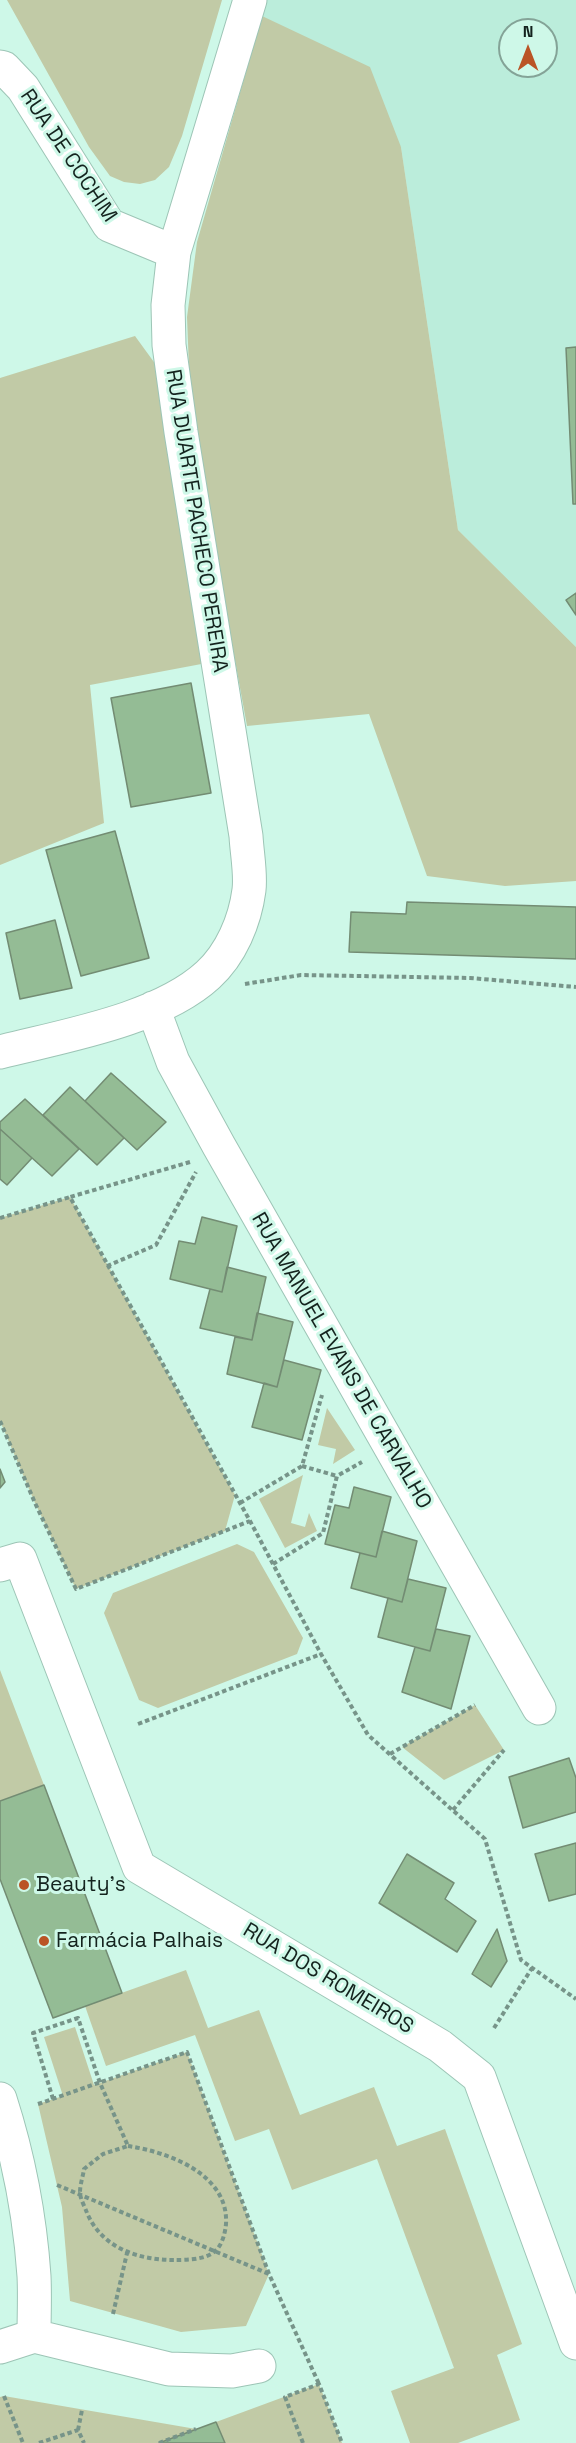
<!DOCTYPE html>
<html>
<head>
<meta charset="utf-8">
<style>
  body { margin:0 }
  #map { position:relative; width:576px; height:2443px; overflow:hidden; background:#cef8e8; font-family:"Space Grotesk",sans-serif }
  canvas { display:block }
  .north { position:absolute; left:498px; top:18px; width:60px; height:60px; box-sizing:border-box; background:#cef8e8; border:2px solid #84a397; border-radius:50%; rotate:0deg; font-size:16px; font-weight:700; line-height:24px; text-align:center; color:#14231e }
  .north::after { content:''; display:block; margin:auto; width:21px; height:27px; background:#ba5425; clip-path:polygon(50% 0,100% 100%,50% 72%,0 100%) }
</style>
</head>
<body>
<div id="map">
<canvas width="576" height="2443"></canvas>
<div class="north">N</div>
</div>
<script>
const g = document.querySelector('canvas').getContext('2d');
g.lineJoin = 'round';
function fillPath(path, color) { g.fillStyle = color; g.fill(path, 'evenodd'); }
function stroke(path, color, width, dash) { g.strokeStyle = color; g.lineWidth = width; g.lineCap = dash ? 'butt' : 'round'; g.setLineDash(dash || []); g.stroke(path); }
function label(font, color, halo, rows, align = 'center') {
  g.font = font + ' "Space Grotesk",sans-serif'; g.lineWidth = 6; g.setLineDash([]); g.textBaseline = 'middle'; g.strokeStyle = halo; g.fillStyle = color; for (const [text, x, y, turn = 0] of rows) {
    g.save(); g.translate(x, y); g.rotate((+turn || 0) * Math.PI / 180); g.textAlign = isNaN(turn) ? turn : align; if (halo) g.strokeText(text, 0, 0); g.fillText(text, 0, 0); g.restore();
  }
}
fillPath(new Path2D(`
  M267,0h309v647l-118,-117 -57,-383 -139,-131zM510,30h36v36h-36z`), '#bbeddb');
fillPath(new Path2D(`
  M7,0h215l-40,136 -13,31 -14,13 -15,4 -16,-2 -14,-6 -21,-29z
  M262,16l108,51 31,80 57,383 118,117v234l-71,5 -78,-10 -58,-162 -122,12 -56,-306 -4,-103 10,-75z
  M135,336l32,44 45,282 -122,23 14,138 -104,42v-487z
  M70,1197l165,298 -10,36 -149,58 -41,-86 -35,-82v-203z
  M327,1408l28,42 -22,14 3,-15 -18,-4z
  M303,1475l-12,48 14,4 4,-14 8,18 -32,17 -26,-49z
  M237,1544l17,8 49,86 -6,16 -139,54 -19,-8 -35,-87 9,-20z
  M0,1670l44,115 -44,16z
  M475,1705l29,45 -60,30 -42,-33z
  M186,1970l22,58 51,-18 41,105 74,-28 23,59 48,-17 77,215 -25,11 23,65 -62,23h-48l-19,-52 63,-23 -77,-209 -85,31 -23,-61 -34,12 -40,-106 -89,31 -21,-60z
  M75,2027l19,58 93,-33 82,222 -23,52 -65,6 -111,-31 -8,-94 -24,-103 25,-8 -19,-59z
  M319,2384l23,59h-117l-9,-21z
  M4,2396l192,33 -37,14h-159v-46z`), '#c1caa6');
const building = new Path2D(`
  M576,347v157h-3l-7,-156z
  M576,593v22l-10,-15z
  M191,683l20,110 -80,14 -20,-109z
  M115,831l34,127 -68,18 -35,-126z
  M407,902l169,5v52l-227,-7 2,-40 55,2z
  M55,920l17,68 -52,11 -14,-66z
  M111,1073l55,49 -29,28 -52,-49z
  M70,1087l54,51 -27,27 -54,-50z
  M25,1099l54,50 -27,27 -52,-47v-7z
  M0,1129l32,29 -25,27 -7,-6z
  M202,1217l35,9 -15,66 -52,-13 9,-38 16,3z
  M227,1267l39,10 -14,63 -52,-12 10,-39 12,3z
  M257,1313l36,9 -16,65 -50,-13 8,-37 17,3z
  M284,1360l37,10 -19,70 -50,-13 12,-44 13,4z
  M0,1469l5,13 -5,6z
  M354,1487l37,10 -15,60 -51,-13 10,-39 14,3z
  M382,1531l35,10 -15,61 -51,-14 9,-35 16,4z
  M408,1579l38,9 -16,63 -52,-14 10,-39 14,4z
  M436,1629l34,7 -19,73 -49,-17 13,-45 15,4z
  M569,1758l7,20v34l-53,16 -14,-51z
  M44,1785l78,208 -69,25 -53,-139v-78z
  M576,1843v51l-27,7 -14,-47z
  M407,1854l47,29 -9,16 31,22 -19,31 -78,-49z
  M497,1929l10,32 -16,26 -19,-13z
  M216,2422l9,21h-66z`);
fillPath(building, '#94bc95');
stroke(building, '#738c73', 1.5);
const minor = new Path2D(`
  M0,67l4,1 19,20 86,137 65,27
  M153,1008l20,54 46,84 320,562
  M0,1052c63,-16 159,-32 208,-77 23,-21 37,-54 41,-85 2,-17 -2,-36 -3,-54l-65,-404 -12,-87 -1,-40 6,-53 76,-252
  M0,1565l20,-6 119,308 301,179 39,31 97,266
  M0,2099c18,56 30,118 34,177 1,20 0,40 0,60
  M0,2347l34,-11 135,33 63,2 27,-5`);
stroke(minor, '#9dc5b6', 35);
stroke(new Path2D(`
  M245,984l56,-9 169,3 106,9
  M190,1162l-120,35 180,324 71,133 47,81 117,104 36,121 55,39
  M0,1218l70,-21
  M107,1266l49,-21 40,-73
  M0,1421l35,82 41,86 174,-68
  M302,1466l35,10
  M240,1503l62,-37 20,-71
  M273,1564l50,-31 14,-57 25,-14
  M138,1724l183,-70
  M390,1754l85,-49
  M453,1810l51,-60
  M494,2028l38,-60
  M53,2099l-20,-66 45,-15 22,65 28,63
  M38,2104l149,-52 82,222 50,110
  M128,2146c40,6 101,28 98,78 -1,10 -4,22 -12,28 -10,8 -29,8 -40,8 -36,0 -72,-12 -87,-47 -2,-6 -7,-14 -7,-21 0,-7 3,-16 4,-23l19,-15z
  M57,2185l212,89
  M113,2314l14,-61
  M4,2396l19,47
  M78,2430l4,-20
  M39,2443l39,-13 6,13
  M159,2443l37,-14
  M303,2443l-18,-46 34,-13 23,59`), '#779489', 4, [4.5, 3]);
stroke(minor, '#fff', 33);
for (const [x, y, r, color] of [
  [24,1885,6,"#ba5425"],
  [44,1941,6,"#ba5425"]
]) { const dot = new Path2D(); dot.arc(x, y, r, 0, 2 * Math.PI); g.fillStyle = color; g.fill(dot); stroke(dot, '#cef8e8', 2); }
label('21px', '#14231e', '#cef8e8', [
  ["RUA DE COCHIM",68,156,56],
  ["RUA DUARTE PACHECO PEREIRA",196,521,81],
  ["RUA MANUEL EVANS DE CARVALHO",341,1361,60],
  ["RUA DOS ROMEIROS",328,1979,31]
]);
label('21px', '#14231e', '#cef8e8', [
  ["Beauty's",36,1885],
  ["Farmácia Palhais",56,1941]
], 'left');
</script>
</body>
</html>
